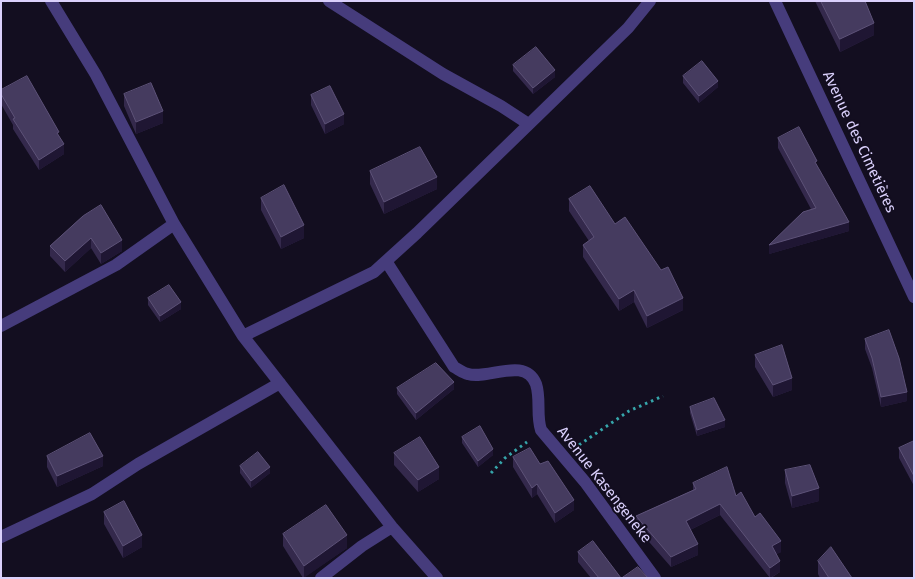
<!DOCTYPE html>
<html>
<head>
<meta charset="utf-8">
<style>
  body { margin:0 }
  #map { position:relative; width:915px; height:579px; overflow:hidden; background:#130e20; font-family:"Fira Sans",sans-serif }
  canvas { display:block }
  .frame { position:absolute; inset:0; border:2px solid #dad0fc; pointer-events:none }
</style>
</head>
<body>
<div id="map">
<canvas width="915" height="579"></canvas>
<div class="frame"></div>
</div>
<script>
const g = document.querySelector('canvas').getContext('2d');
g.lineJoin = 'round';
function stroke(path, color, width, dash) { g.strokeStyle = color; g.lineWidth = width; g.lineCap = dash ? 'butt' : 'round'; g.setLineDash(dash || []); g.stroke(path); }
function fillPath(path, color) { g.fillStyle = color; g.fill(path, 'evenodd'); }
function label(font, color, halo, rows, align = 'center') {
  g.font = font + ' "Fira Sans",sans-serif'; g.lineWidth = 4; g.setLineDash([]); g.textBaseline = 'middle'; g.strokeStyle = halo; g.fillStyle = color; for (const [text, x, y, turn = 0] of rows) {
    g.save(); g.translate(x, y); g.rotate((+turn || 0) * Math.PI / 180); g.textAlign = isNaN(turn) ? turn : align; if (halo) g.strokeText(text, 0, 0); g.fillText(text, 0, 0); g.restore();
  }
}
stroke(new Path2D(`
  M579,445l50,-34 34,-15
  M491,473l14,-15 22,-16`), '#36a5aa', 3, [2.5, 4]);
stroke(new Path2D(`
  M51,1l45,74 78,149 69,112 149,191 45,51
  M329,1l114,73 58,32 26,17
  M775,1l139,296
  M386,261l68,106c4,2 9,6 14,7 20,6 57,-18 68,10 5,15 0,31 5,46l44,52 70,96
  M1,326l115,-61 58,-41
  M243,336l131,-64 43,-39 211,-205 22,-27
  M1,537l91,-43 46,-30 142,-81
  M321,578l41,-32 30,-19`), '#463c7c', 12);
fillPath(new Path2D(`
  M815,1h50l9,34 -34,17z
  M513,65l42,12 -22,17 -20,-23z
  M683,76l35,11 -19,16 -16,-20z
  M1,90l58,47 5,17 -25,16 -26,-41v-4l-12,-21z
  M124,94l39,29 -27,11 -12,-28z
  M311,95l33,29 -19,10 -14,-29z
  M778,138l39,28 32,65 -80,23 42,-45 -33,-61z
  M370,171l67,18 -53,25 -14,-30z
  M261,198l43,40 -23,11 -20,-39z
  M569,199l46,25 68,86 -36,18 -13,-26 -15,9 -36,-54v-12l6,-4 -20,-30z
  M83,216l39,35 -21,13 -10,-16 -26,24 -15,-16v-10z
  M148,298l33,11 -21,13 -12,-17z
  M865,339l42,62 -26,6 -9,-39 -7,-19z
  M755,355l37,35 -19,7 -18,-30z
  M397,388l57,1 -38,31 -19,-26z
  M690,407l35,20 -28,9 -7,-23z
  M462,437l31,18 -15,12 -16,-24z
  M914,441v45l-15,-28v-10z
  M394,453l45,26 -21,13 -24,-27z
  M47,456l56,10 -46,21 -10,-20z
  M513,457l27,7 34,46 -19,13 -18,-29 -5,4 -19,-31z
  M240,466l30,7 -19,15 -11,-15z
  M785,470l34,31 -27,7 -7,-25z
  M693,483l43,13 19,21 26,35 -5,2 4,18 -9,6h-1l-50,-63 -30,15 8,25 -27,12 -35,-40v-11l57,-26z
  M104,512l38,35 -19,11 -19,-34z
  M283,534l64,14 -44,30 -20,-32z
  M578,552l43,26h-30l-13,-16z
  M818,561l34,17h-32l-2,-4z`), '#34294c');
fillPath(new Path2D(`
  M874,23v12l-34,17v-13z
  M555,70v7l-22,17v-6z
  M718,81v6l-19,16v-7z
  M163,111v12l-27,11v-12z
  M344,114v10l-19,10v-10z
  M64,144v10l-25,16v-10z
  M437,177v12l-53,25v-12z
  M849,222v9l-80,23v-9z
  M304,225v13l-23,11v-12z
  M91,238v10l-26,24v-11z
  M122,240v11l-21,13v-11z
  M634,290v12l-15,9v-12z
  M683,298v12l-36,18v-12z
  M181,302v7l-21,13v-6z
  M792,378v12l-19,7v-12z
  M454,382v7l-38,31v-7z
  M907,392v9l-26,6v-10z
  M725,420v7l-28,9v-6z
  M493,449v6l-15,12v-6z
  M103,456v10l-46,21v-11z
  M270,467v6l-19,15v-7z
  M439,467v12l-21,13v-12z
  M537,484v10l-5,4v-10z
  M819,488v13l-27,7v-12z
  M574,500v10l-19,13v-10z
  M720,504v11l-34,17v-11z
  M142,535v12l-19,11v-12z
  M347,535v13l-43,30v-12z
  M781,541v11l-9,5v-11z
  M698,544v11l-27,12v-10z
  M780,561v11l-10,6v-10z`), '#1f1633');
const building = new Path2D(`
  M821,1h44l9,22 -34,16z
  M536,47l19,23 -22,18 -20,-23z
  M702,61l16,20 -19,15 -16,-20z
  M27,76l32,56 -2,1 7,11 -25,16 -26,-41 2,-1 -14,-24v-4z
  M151,83l12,28 -27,11 -12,-28z
  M330,86l14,28 -19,10 -14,-29z
  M799,127l18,34 -2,1 34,60 -80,23 34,-33 13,-4 -38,-70z
  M420,147l17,30 -53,25 -14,-31z
  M284,185l20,40 -23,12 -20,-39z
  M590,186l25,38 10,-7 36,53 7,-3 15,31 -36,18 -13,-26 -15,9 -36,-54 11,-8 -25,-38z
  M101,205l21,35 -21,13 -10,-15 -26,23 -15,-15 33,-30z
  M169,285l12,17 -21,14 -12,-18z
  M889,330l10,28 8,34 -26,5 -9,-39 -7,-19z
  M782,345l10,33 -19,7 -18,-30z
  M436,363l18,19 -38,31 -19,-25z
  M714,398l11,22 -28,10 -7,-23z
  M480,426l13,23 -15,12 -16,-24z
  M90,433l13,23 -46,20 -10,-20z
  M420,437l19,30 -21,13 -24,-27z
  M914,441v35l-15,-28z
  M530,448l10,16 8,-3 26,39 -19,13 -18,-29 -5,4 -19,-31z
  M258,452l12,15 -19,14 -11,-15z
  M810,465l9,23 -27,8 -7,-26z
  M727,467l9,29 5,-4 14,25 5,-4 21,28 -9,5 8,15 -10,7 -50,-64 -34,17 12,23 -27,13 -35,-41 60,-27 -3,-6z
  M124,501l18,34 -19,11 -19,-34z
  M326,505l21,30 -43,31 -21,-32z
  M593,541l28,37h-22l-21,-26z
  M831,547l21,31h-23l-11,-17z
  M638,567l10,11h-26z`);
fillPath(building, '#453b5f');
stroke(building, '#5d5278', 1);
label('15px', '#dad0fc', '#130e20', [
  ["Avenue des Cimetières",859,142,65],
  ["Avenue Kasengeneke",604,485,52]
]);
</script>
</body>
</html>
